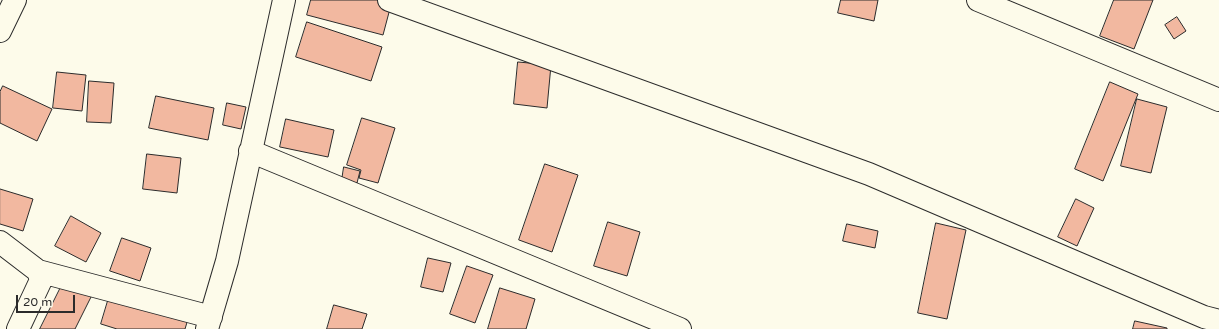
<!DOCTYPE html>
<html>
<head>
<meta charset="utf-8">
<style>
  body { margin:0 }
  #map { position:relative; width:1219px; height:329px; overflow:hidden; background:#fdfbea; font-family:"Varela Round",sans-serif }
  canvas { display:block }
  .scale { position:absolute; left:16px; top:295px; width:59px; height:18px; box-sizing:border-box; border:2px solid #2b2b2b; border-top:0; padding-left:5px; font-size:12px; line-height:14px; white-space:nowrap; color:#2b2b2b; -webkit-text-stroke:3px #fdfbea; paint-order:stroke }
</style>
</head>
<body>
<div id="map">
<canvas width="1219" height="329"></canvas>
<div class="scale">20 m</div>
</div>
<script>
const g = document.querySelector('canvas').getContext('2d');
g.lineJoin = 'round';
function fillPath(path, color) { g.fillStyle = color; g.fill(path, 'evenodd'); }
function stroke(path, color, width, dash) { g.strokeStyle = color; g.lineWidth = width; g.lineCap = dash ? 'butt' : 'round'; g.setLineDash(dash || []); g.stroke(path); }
const building = new Path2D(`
  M311,0h77l4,1 -9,34 -76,-20z
  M841,0h37l-4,21 -36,-8z
  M1114,0h39l-19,49 -34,-13z
  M1177,17l9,14 -12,8 -9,-14z
  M307,22l75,25 -11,34 -75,-24z
  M518,62l33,3 -4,43 -33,-4z
  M57,72l29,3 -4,36 -29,-3z
  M89,81l25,2 -3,40 -24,-1z
  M1110,82l28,12 -35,87 -28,-12z
  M3,86l49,23 -15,32 -37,-18v-31z
  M156,96l58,12 -6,32 -59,-12z
  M1137,99l30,8 -16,66 -30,-7z
  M227,103l19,4 -5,22 -18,-4z
  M362,118l33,10 -17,55 -19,-5 2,-8 -14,-5z
  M286,119l48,11 -6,27 -48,-10z
  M147,154l34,4 -4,35 -34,-4z
  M545,164l33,11 -26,77 -33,-12z
  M344,167l16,4 -3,12 -15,-3z
  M0,189l33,10 -10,32 -23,-7z
  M1076,199l18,9 -17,38 -19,-9z
  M71,216l30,17 -15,29 -31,-16z
  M608,222l32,10 -13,44 -33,-10z
  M936,223l30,7 -19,89 -29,-6z
  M847,224l31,7 -3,17 -32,-7z
  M122,238l29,10 -11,33 -30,-10z
  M428,258l23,5 -8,29 -22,-5z
  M467,266l26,9 -18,48 -25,-9z
  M66,277l28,14 -19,38h-35z
  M500,288l35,11 -9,30h-38z
  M110,294l78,25 -3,10h-68l-16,-5z
  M334,305l33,9 -5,15h-35z
  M1135,321l32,7v1h-34z`);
fillPath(building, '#f2b8a0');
stroke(building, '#2b2b2b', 1);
const minor = new Path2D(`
  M389,0l480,174 335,143 15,4
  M978,0l241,100
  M0,31l15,-31
  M250,151l430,178
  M0,242l38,29 3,9 -23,49
  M38,271l173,46
  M207,329l20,-68 57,-261`);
stroke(minor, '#2b2b2b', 24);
stroke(minor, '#fdfbea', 22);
</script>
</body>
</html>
